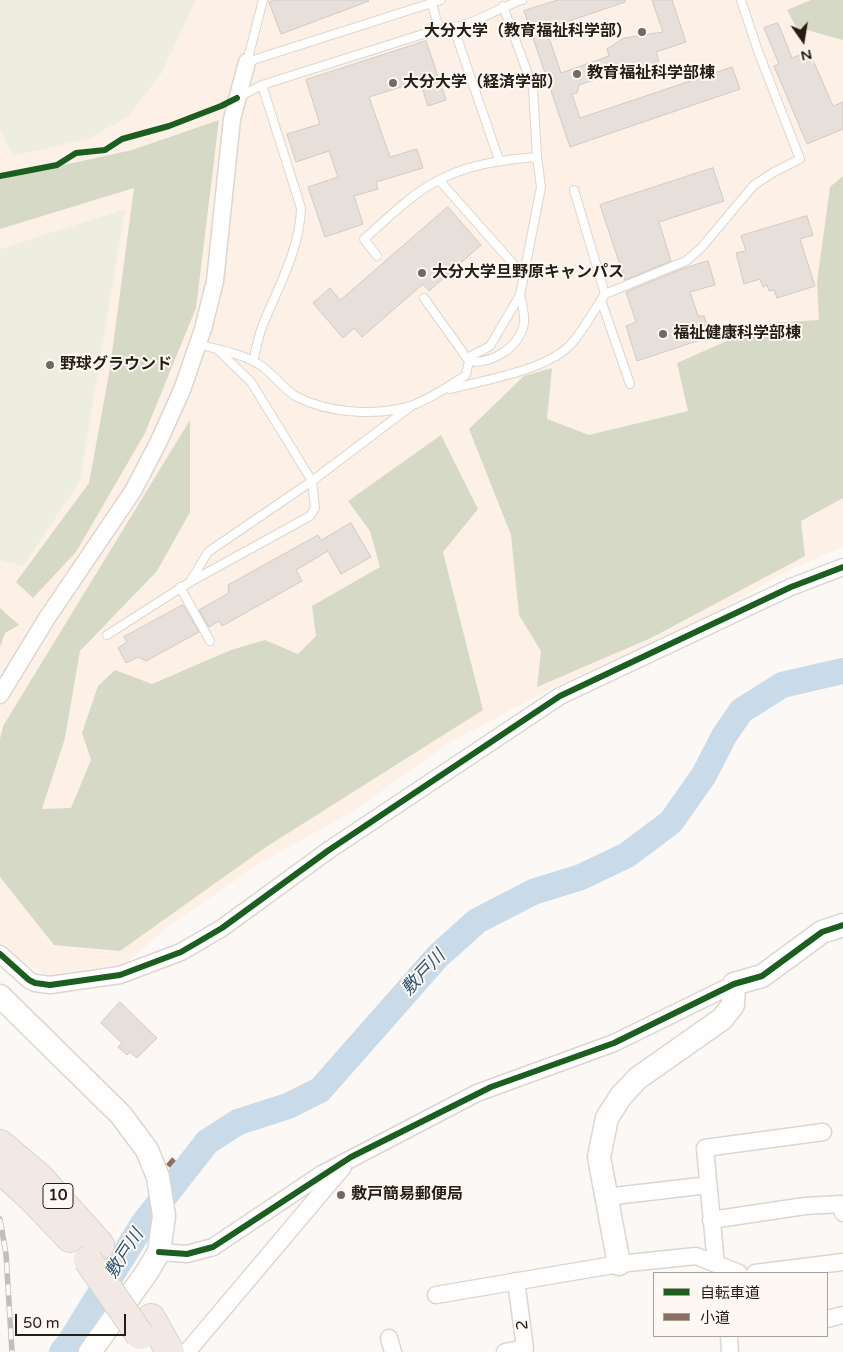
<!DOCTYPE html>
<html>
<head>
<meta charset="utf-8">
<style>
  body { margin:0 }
  #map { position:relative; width:843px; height:1352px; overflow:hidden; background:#fbf8f5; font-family:"Varela Round","Noto Sans JP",sans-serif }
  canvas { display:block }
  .legend { position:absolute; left:653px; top:1272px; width:175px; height:65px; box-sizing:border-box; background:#fdf8f3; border:1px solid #a7a099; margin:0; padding:6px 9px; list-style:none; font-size:15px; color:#261d13 }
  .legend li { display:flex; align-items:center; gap:10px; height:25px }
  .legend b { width:25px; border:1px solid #a7a099 }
  .north { position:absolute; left:778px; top:15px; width:50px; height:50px; -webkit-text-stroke:4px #fdf8f3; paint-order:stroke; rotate:167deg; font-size:14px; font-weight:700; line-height:20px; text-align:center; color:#261d13 }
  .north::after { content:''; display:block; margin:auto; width:18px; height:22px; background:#261d13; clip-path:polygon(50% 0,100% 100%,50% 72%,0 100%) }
  .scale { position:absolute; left:15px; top:1314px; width:111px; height:22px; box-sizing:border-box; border:2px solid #261d13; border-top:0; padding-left:6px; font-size:15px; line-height:18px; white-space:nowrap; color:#261d13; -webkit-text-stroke:4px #fdf8f3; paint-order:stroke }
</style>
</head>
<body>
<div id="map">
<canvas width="843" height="1352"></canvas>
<ul class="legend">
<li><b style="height:6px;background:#1b5e20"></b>自転車道</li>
<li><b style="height:6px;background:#8d6e63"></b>小道</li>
</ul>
<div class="north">N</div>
<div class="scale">50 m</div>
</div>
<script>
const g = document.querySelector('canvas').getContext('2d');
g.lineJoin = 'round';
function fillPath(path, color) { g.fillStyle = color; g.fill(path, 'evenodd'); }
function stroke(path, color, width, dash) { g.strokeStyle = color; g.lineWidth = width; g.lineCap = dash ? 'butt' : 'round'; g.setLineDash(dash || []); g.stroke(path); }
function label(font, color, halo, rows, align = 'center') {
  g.font = font + ' "Varela Round","Noto Sans JP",sans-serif'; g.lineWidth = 4; g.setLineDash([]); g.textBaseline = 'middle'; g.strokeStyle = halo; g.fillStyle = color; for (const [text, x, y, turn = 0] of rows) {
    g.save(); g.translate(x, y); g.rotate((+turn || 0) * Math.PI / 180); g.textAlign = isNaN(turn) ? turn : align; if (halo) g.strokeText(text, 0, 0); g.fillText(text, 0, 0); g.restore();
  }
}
fillPath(new Path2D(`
  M0,0h843v547l-50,21 -89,51 -144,65 -111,59 -94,67 -96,54 -90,62 -44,38 -80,11 -45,-28z`), '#fdf1e7');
fillPath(new Path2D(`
  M0,0h196l-35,74 -33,42 -38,22 -77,18 -13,-27z
  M125,209l-45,272 -57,85 -23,-6v-311z`), '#edeee0');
fillPath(new Path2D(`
  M811,0h32v40l-47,-13 -9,-17z
  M219,120l-23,188 -51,125 -69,119 -43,46 -17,-16 73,-99 21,-115 24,-180 -134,41v-50l132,-29z
  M843,176v322l-42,23 4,35 -154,82 -114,49 4,-36 -22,-36 -8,-80 -42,-106 55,-53 28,-8 -5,51 42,16 99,-24 -11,-48 90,-40 52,-3 -2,-38 13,-95z
  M190,420v92l-33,59 -77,80 -15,87 -23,71 29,-1 20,-48 -9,-27 16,-47 17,-16 37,14 79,-34 34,-10 33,14 18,-18 -4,-30 68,-39 -10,-36 -22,-30 93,-66 37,74 -35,43 40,158 -217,137 -146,104 -66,-6 -54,-68v-138l3,-13z
  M0,608l19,17 -14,8 -5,14z`), '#d7d9c7');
stroke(new Path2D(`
  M62,1352l8,-10 73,-118 64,-82 31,-20 50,-16 32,-16 118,-134 39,-35 56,-29 48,-15 46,-22 44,-33 33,-47 20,-39 17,-25 41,-26 61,-14`), '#c9dae8', 26);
const building = new Path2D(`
  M276,0h92l1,1 -88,33 -12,-32z
  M558,0h67v2l-79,27 15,44 48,-17 -2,-7 17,-11 39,-6 -11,-32h20l14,42 -30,10 3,9 -22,13 -22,2v-3l-36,12 -2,8 -5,1 8,24 152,-51 8,22 -170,58 -46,-136z
  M778,23l14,35 17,-7 24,55 10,-4v27l-36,15 -33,-78 5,-2 -15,-36z
  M426,41l20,59 -18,6 -8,-25 -51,16 21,60 27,-8 6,19 -47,14 2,7 -24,7 9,28 -38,13 -17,-50 30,-10 -9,-26 -33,11 -9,-28 33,-10 -14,-44z
  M713,168l11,33 -65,21 12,39 -46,19 -25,-75z
  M448,207l33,38 -52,46 -6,-7 -61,53 -8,-9 -11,10 -30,-35 17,-15 10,12z
  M807,216l6,19 -13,4 15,47 -38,12 -3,-8 -5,1 -2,-6 -4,2 -3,-8 -16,5 -8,-31 10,-2 -5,-15z
  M708,261l7,24 -25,7 8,24h6l3,9 -10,4 3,11 -63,21 -11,-35 10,-4 -10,-30 56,-23z
  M351,523l20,34 -30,17 -13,-23 -32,19 6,11 -80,45 -3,-5 -10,6 -10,-17 30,-17 -1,-8 90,-50 3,5z
  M183,605l16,27 -53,29 -8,-4 -12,6 -8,-15 9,-6 -3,-5z
  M120,1002l37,36 -20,20 -7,-6 -3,3 -9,-8 4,-4 -21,-20z`);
fillPath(building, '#e7e0da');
stroke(building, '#d1cac5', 1);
const lane = new Path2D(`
  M432,3l7,26
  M454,29l45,131
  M247,62l194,-62
  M247,62l16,-62
  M239,97l23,-12 177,-56c29,0 56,-20 83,-29
  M439,180l84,95
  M574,190l31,104 81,-33 15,-13 53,-63 20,-13 26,-13 -42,-108 -17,-51
  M377,256l-13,-17c20,-17 43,-41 66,-54 32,-20 70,-25 107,-28l-4,-69 -30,-82
  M520,295c2,8 5,20 4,28 -4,24 -33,42 -55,38l2,-5 19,-10 30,-51 21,-108 -4,-30
  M601,300l29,84
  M198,344c21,6 47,10 65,23 12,9 21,23 34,30 31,16 83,20 116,8 19,-7 36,-19 53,-30l3,-14 -45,-63
  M219,351l32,31 61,99 98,-74
  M253,361c3,-11 5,-23 9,-34 15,-38 38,-77 39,-119l-39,-123
  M450,389c35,-9 99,-19 122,-46 13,-15 22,-33 33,-49
  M180,587l30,54
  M107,635l83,-53 18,-30 104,-71 3,27 -5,8 -120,66`);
const street = new Path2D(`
  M0,695l47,-77 86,-127 25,-48 24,-53 21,-61 12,-48 17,-162 15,-57
  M0,954l29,26 6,3 15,2 70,-10 61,-23 41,-24 107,-78 231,-154 231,-109 52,-20
  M606,1197l102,-12
  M711,1220l94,-14 36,-2 2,9
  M159,1252l28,2 26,-7 109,-73 155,-81 137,-50 120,-59
  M716,1264l-11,-116 118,-16
  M755,1273l88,-11
  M436,1295l183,-31 77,-8 43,17
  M827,1319l16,-4
  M729,1336l1,16
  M389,1338l4,14
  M187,1352l156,-185
  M505,1352l20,-4 -9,-67`);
const secondary = new Path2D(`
  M0,996l121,119 26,35 11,27 6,39 -5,36 -12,20 -57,80
  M619,1264l-20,-107 8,-39 14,-22 17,-18 84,-59 11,-14 1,-21 28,-8 60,-44 21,-7`);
const highway = new Path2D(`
  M0,1144l40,34 60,67
  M0,1169l31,28 39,41
  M151,1318l19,34`);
stroke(lane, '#dcd6cf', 10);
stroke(street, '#dcd6cf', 19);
stroke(secondary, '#dcd6cf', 25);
stroke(highway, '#d6d4d0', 30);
stroke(lane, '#fefefe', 8);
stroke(street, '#fefefe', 16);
stroke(secondary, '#fefefe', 22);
stroke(highway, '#f2e9e4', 28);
const rail = new Path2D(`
  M0,1219l6,35 6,98`);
stroke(rail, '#c0bfbd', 5.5);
stroke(rail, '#fdf8f3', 4, [11]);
const highwayBridge = new Path2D(`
  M88,1260l52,75`);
stroke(highwayBridge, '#d6d4d0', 30, []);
stroke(highwayBridge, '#f2e9e4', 28);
stroke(new Path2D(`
  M168,1166l6,-7`), '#8d6e63', 5, [10, 5]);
stroke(new Path2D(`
  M0,176l57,-11 19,-12 29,-3 17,-11 47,-13 52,-20 16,-8
  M0,954l29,26 6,3 15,2 70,-10 61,-23 41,-24 107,-78 231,-154 231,-109 52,-20
  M159,1252l28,2 26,-7 138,-90 140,-70 123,-44 120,-59 28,-8 60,-44 21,-7`), '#1b5e20', 6);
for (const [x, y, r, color] of [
  [642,32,5,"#716a62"],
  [577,74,5,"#716a62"],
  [393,83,5,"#716a62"],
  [422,273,5,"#716a62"],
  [663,334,5,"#716a62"],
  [50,365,5,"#716a62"],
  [341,1195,5,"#716a62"]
]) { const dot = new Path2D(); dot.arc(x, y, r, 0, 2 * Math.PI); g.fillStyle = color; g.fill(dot); stroke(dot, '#fdf8f3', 2); }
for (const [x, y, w] of [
  [58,1196,30]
]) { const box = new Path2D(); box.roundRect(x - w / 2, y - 12.5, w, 25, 4); g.fillStyle = '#fdf8f3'; g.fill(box); stroke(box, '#261d13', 1); }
label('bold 15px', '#261d13', null, [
  ["10",58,1196]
]);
label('bold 16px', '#261d13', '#fdf8f3', [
  ["大分大学（教育福祉科学部）",632,32,"right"],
  ["教育福祉科学部棟",587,74],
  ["大分大学（経済学部）",403,83],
  ["大分大学旦野原キャンパス",432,273],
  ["福祉健康科学部棟",673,334],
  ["野球グラウンド",60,365],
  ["敷戸簡易郵便局",351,1195]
], 'left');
label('16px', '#261d13', '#fdf8f3', [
  ["2",523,1325,-96]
]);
label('italic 18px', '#2e5576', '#fdf8f3', [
  ["敷戸川",424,973,-47],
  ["敷戸川",125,1254,-57]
]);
</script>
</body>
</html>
